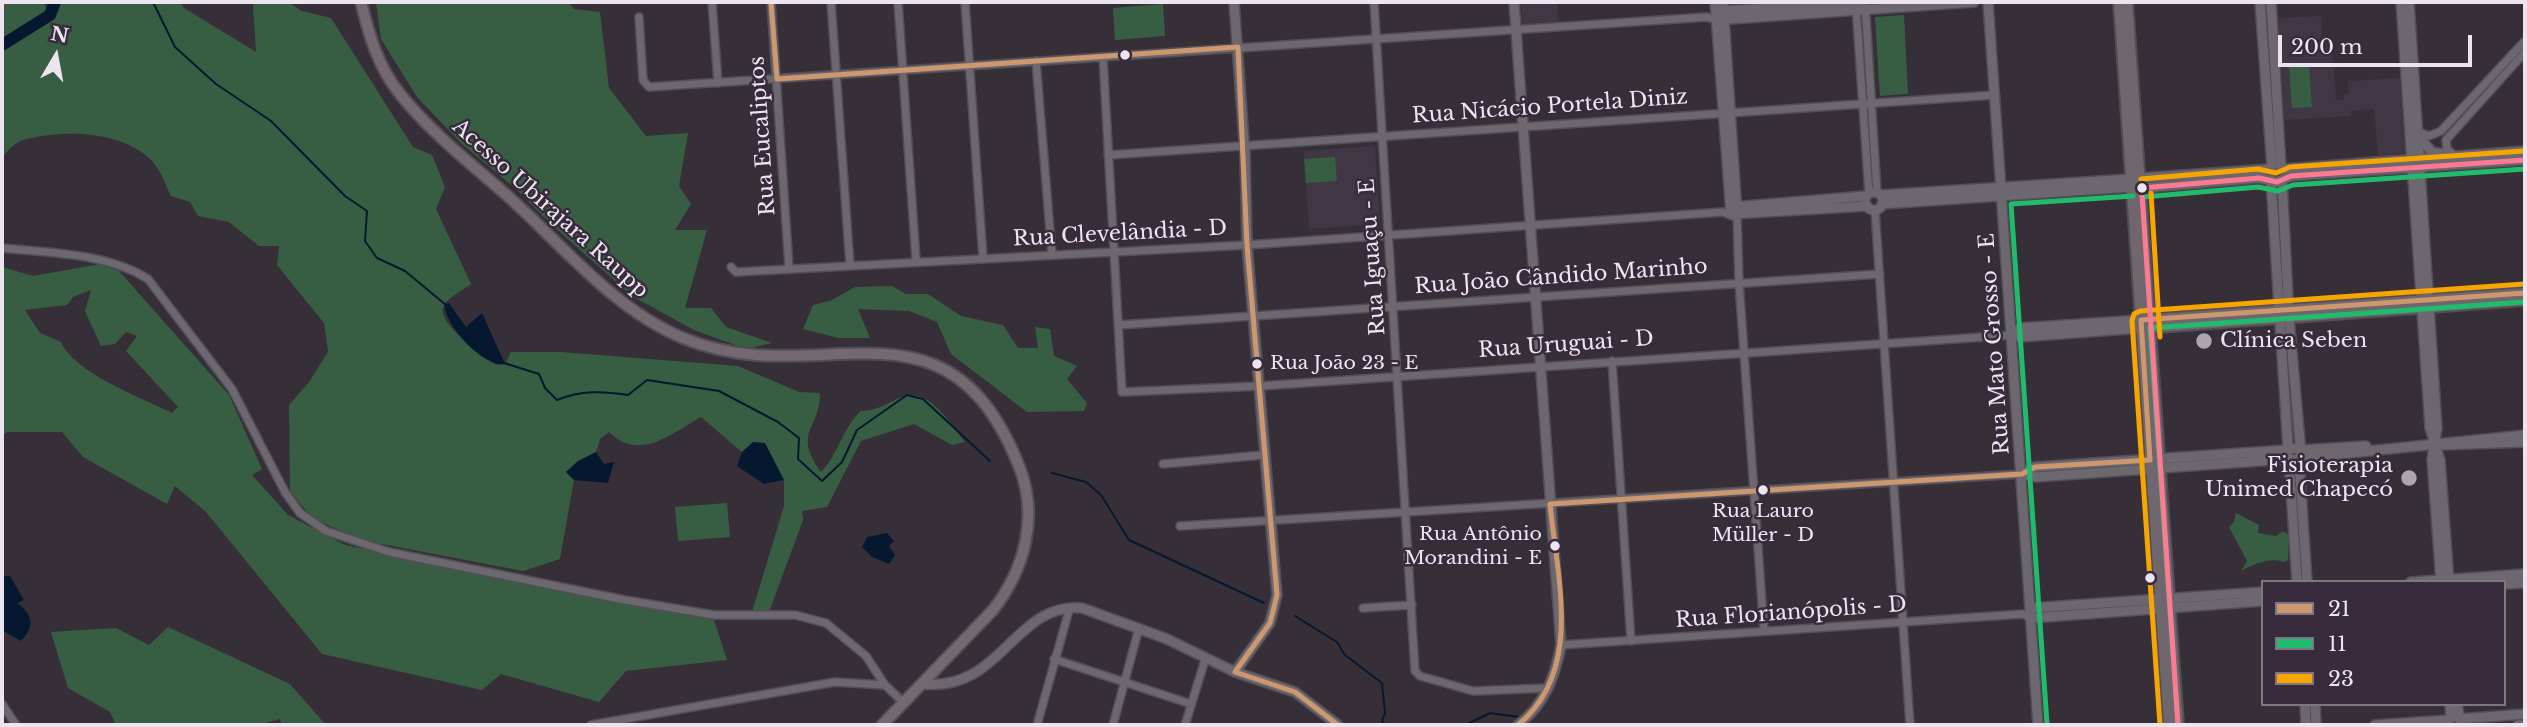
<!DOCTYPE html>
<html>
<head>
<meta charset="utf-8">
<style>
  body { margin:0 }
  #map { position:relative; width:2527px; height:727px; overflow:hidden; background:#362f38; font-family:"Libre Baskerville",serif }
  canvas { display:block }
  .frame { position:absolute; inset:0; border:4px solid #ece5ef; pointer-events:none }
  .legend { position:absolute; left:2261px; top:580px; width:245px; height:126px; box-sizing:border-box; background:#372b3c; border:2px solid #7f7584; margin:0; padding:9px 12px; list-style:none; font-size:21px; color:#ece5ef }
  .legend li { display:flex; align-items:center; gap:14px; height:35px }
  .legend b { width:35px; border:2px solid #7f7584 }
  .north { position:absolute; left:21px; top:21px; width:70px; height:70px; -webkit-text-stroke:5px #372b3c; paint-order:stroke; rotate:10deg; font-size:19px; font-weight:700; line-height:28px; text-align:center; color:#ece5ef }
  .north::after { content:''; display:block; margin:auto; width:24px; height:32px; background:#ece5ef; clip-path:polygon(50% 0,100% 100%,50% 72%,0 100%) }
  .scale { position:absolute; left:2278px; top:35px; width:194px; height:32px; box-sizing:border-box; border:4px solid #ece5ef; border-top:0; padding-left:9px; font-size:21px; line-height:24px; white-space:nowrap; color:#ece5ef; -webkit-text-stroke:5px #372b3c; paint-order:stroke }
</style>
</head>
<body>
<div id="map">
<canvas width="2527" height="727"></canvas>
<div class="frame"></div>
<ul class="legend">
<li><b style="height:9px;background:#cd976f"></b>21</li>
<li><b style="height:9px;background:#20bc6c"></b>11</li>
<li><b style="height:9px;background:#f7a600"></b>23</li>
</ul>
<div class="north">N</div>
<div class="scale">200 m</div>
</div>
<script>
const g = document.querySelector('canvas').getContext('2d');
g.lineJoin = 'round';
function fillPath(path, color) { g.fillStyle = color; g.fill(path, 'evenodd'); }
function stroke(path, color, width, dash) { g.strokeStyle = color; g.lineWidth = width; g.lineCap = dash ? 'butt' : 'round'; g.setLineDash(dash || []); g.stroke(path); }
function label(font, color, halo, rows, align = 'center') {
  g.font = font + ' "Libre Baskerville",serif'; g.lineWidth = 5; g.setLineDash([]); g.textBaseline = 'middle'; g.strokeStyle = halo; g.fillStyle = color; for (const [text, x, y, turn = 0] of rows) {
    g.save(); g.translate(x, y); g.rotate((+turn || 0) * Math.PI / 180); g.textAlign = isNaN(turn) ? turn : align; if (halo) g.strokeText(text, 0, 0); g.fillText(text, 0, 0); g.restore();
  }
}
fillPath(new Path2D(`
  M1521,2h36l2,21 -36,2z
  M2321,16l1,27h10l4,57 8,-1v-5h5l-1,-13 52,-3 5,75 -27,2 -4,-46 -23,2v5l-66,4 -7,-102z
  M1375,146l5,78 -71,5 -5,-78z`), '#413644');
fillPath(new Path2D(`
  M2,2h41l7,12 5,-12h125l4,6 72,44 -3,-47 3,-3h32l14,9 29,7 82,129 19,8 13,32 -9,22 35,75c-8,6 -22,13 -27,21 -10,17 40,52 53,60l8,-1 6,-12h50l177,14 61,26 21,1c0,37 -28,39 1,79 18,-18 21,-44 40,-61 15,0 23,-6 36,-12 31,-16 51,23 68,43l-13,3 -38,-21 -53,17 -34,66 -25,4 1,9 -34,92h-17l32,-106v-26l-31,-37 -11,9 -41,-35c-30,17 -62,45 -92,15l-9,7 -4,13 -30,20 8,8 -14,79 -37,12 -162,-31 -49,-22 -22,-27 -1,-86 20,-23 19,-30 -4,-29 -47,-58 2,-19h-20l-30,-24 -31,-6 -8,-14 -19,-6c-5,-10 -10,-25 -18,-34 -29,-32 -91,-33 -130,-22 -8,2 -15,11 -21,17z
  M376,2h192l6,7 26,3 9,76 37,48 42,-3 -9,53 12,18 -16,26h32l-22,78h26l15,19 46,16 -26,6 -52,-19 -62,-34 -81,-72 -36,-36 -53,-44 -45,-47 -36,-58z
  M1163,4l2,32 -50,4 -2,-32z
  M1904,15l4,79 -28,2 -5,-79z
  M2309,64l3,43 -20,1 -3,-43z
  M1335,157l2,24 -31,2 -2,-24z
  M100,264l19,7 110,124 33,74 -10,6 36,40 57,30 369,75 13,40 -101,11 -27,31 -98,-28 -19,16 -160,-36 -116,-142 -31,-26 -8,18 -84,-47 -21,-25h-54l-6,3v-168l31,9zM91,290l-6,21 16,35 14,-2 11,-12 11,4 -11,15 52,56 -6,6c-31,-16 -97,-39 -111,-71l-21,-9 -15,-23 42,-5 6,-8z
  M892,286l14,8h22l33,22 42,9 15,23h20l-3,-21 15,2 4,27 23,10 -10,13 20,24 -3,8 -57,1 -76,-58 -14,-32 -28,-11 -51,-2 12,29h-32l-35,-9 10,-24 17,-4 25,-14z
  M727,503l3,34 -52,4 -3,-34z
  M2236,513l23,12 -1,8 18,3 7,-5 6,4 -1,25 -4,2c-13,-5 -31,2 -43,9l6,-10 -18,-34 5,-5z
  M168,627l122,57 36,41h-44l-2,-6 -22,6h-142l-6,-13 -42,-24 -17,-56 65,-4 33,17z`), '#375e43');
fillPath(new Path2D(`
  M449,303l17,24 16,-14 23,51c-21,4 -62,-40 -60,-60z
  M753,442l12,1 19,37 -20,4 -27,-18 5,-14z
  M596,452l8,12 10,-2 -6,21 -34,-3 -8,-8 12,-11z
  M887,533l7,8 -5,5 6,9 -6,9 -17,-7 -10,-10 5,-10z
  M2,576h8l14,24 -7,3c16,11 18,24 4,38l-19,-11z`), '#061830');
stroke(new Path2D(`
  M153,2l22,45 41,37 55,37 74,75 22,15 -2,30 12,17 28,13 41,34
  M504,363l35,11 6,14 12,12c25,-10 45,-9 71,-5l19,-15 72,11 59,31 21,16 -1,21 24,22 20,-19 15,-32 50,-35 16,4 67,62
  M1052,473l34,9 15,13 28,45 135,63
  M1295,616l42,26 8,13 37,28 3,30 -3,8 3,4
  M1465,725l25,-12 29,4`), '#061830', 2);
stroke(new Path2D(`
  M2,45l48,-30 5,-13`), '#061830', 12);
const minor = new Path2D(`
  M712,2l6,81
  M771,2l18,266
  M831,2l19,263
  M898,2l18,258
  M965,2l18,256
  M1374,2l41,669 5,5 53,15 76,-3
  M1865,2l12,190
  M1856,6l13,188
  M639,17l4,63 6,7 1058,-70 9,3
  M1103,57l19,335 138,-6 753,-51
  M1036,61l16,194
  M2417,131l12,5 12,-5 84,-90
  M1108,155l887,-60
  M2455,156l-8,-7 -1,-9 79,-88
  M1875,210l35,515
  M1737,213l2,70 25,348
  M2,248c48,5 105,5 146,31l84,110 53,103 15,21 26,18 63,21 236,48 89,15h81l31,8 40,33 19,29
  M731,267l5,5 511,-27 476,-33 10,4
  M1119,325l761,-51
  M1612,361l19,280
  M1163,464l100,-9
  M1180,526l842,-52
  M1363,608l49,-3
  M1561,645l462,-31 8,4
  M1054,659l137,45
  M2,704l14,21
  M591,725l244,-43 50,3 19,18
  M1037,725l33,-118
  M1113,725l26,-97
  M1185,725l20,-65`);
const tertiary = new Path2D(`
  M1234,2l11,153 2,90 30,350 -7,28 -35,49
  M1514,2l47,643c-6,32 -16,59 -43,80
  M1715,2l16,212 136,-8
  M1723,2l14,211
  M1988,2l50,723
  M2260,2l12,166
  M2271,2l10,165
  M2401,2l29,426 10,32 9,122
  M2409,2l28,426 -5,32 9,122
  M1721,11l138,-9
  M1716,20l258,-18
  M2419,137l13,15 11,2
  M2283,169l242,-18
  M2141,178l129,-9
  M2271,180l17,269
  M2282,180l7,138 12,135 -2,7 -12,-1 1,-10 11,-1
  M2142,188l117,-10 18,4 14,-6 234,-16
  M1865 201a9 9 0 1 1 18 0a9 9 0 1 1-18 0Z
  M1881,195l250,-16
  M1882,204l250,-17
  M1732,207l134,-11
  M2013,335l7,-7 121,-8
  M2013,335l7,2 121,-9
  M2440,445l85,-3
  M2300,450l66,-4
  M2300,458l225,-23
  M2289,460l8,122
  M2299,460l8,122
  M2022,474l13,-7 252,-17
  M2022,474l14,3 251,-18
  M2411,582l114,-8
  M2504,584l21,-1
  M2031,608l232,-16
  M2031,618l232,-17
  M923,684c79,8 91,-82 159,-76l85,31 68,33 60,20 43,33
  M2305,704l1,21
  M2315,704l1,21
  M2450,704l1,14
  M2457,704l4,21
  M2459,719l66,-5
  M2375,725l74,-5
  M2518,725h7`);
const primary = new Path2D(`
  M2119,2l50,723
  M2127,2l51,723
  M2144,320l381,-27
  M2144,328l381,-28`);
const trunk = new Path2D(`
  M361,2c8,33 17,65 39,92 32,40 73,71 111,105 54,49 104,111 172,139 136,57 262,-58 336,128 20,50 6,103 -26,144l-111,115`);
stroke(minor, '#534e55', 10);
stroke(tertiary, '#534e55', 12);
stroke(primary, '#534e55', 14);
stroke(trunk, '#534e55', 14);
stroke(minor, '#6d676f', 7);
stroke(tertiary, '#6d676f', 9);
stroke(primary, '#70666d', 10);
stroke(trunk, '#746970', 10);
stroke(new Path2D(`
  M771,2l6,77 461,-32 9,198 30,350 -7,28 -35,49 60,20 43,33
  M1518,725c66,-54 39,-147 32,-221l472,-30 13,-7 115,-7 -9,-140 384,-27`), '#cd976f', 5);
stroke(new Path2D(`
  M2143,197l115,-10 20,4 15,-6 232,-16
  M2047,724l-36,-520 122,-8
  M2178,724l-28,-396 375,-26`), '#20bc6c', 5);
stroke(new Path2D(`
  M2141,179l117,-10 18,4 14,-6 234,-16
  M2151,193l9,144
  M2160,725l-28,-404 2,-7 6,-3 384,-27`), '#f7a600', 5);
stroke(new Path2D(`
  M2142,188l117,-10 18,4 14,-6 234,-16
  M2142,194l36,531`), '#fe7a93', 5);
for (const [x, y, r, color] of [
  [1125,55,6,"#ece5ef"],
  [2142,188,6,"#ece5ef"],
  [2204,341,9,"#aca5af"],
  [1257,364,6,"#ece5ef"],
  [2409,478,9,"#aca5af"],
  [1763,490,6,"#ece5ef"],
  [1555,546,6,"#ece5ef"],
  [2150,578,6,"#ece5ef"]
]) { const dot = new Path2D(); dot.arc(x, y, r, 0, 2 * Math.PI); g.fillStyle = color; g.fill(dot); stroke(dot, '#372b3c', 2.5); }
label('19px', '#ece5ef', '#372b3c', [
  ["Rua João 23 - E",1270,364],
  ["Rua Lauro",1763,512,"center"],
  ["Müller - D",1763,536,"center"],
  ["Rua Antônio",1542,535,"right"],
  ["Morandini - E",1542,559,"right"]
], 'left');
label('21px', '#ece5ef', '#372b3c', [
  ["Rua Nicácio Portela Diniz",1550,107,-4],
  ["Rua Eucaliptos",763,136,-94],
  ["Acesso Ubirajara Raupp",550,209,42],
  ["Rua Clevelândia - D",1120,234,-3],
  ["Rua Iguaçu - E",1373,257,-94],
  ["Rua João Cândido Marinho",1561,277,-4],
  ["Rua Mato Grosso - E",1995,344,-94],
  ["Rua Uruguai - D",1566,345,-4],
  ["Rua Florianópolis - D",1791,613,-4]
]);
label('21px', '#ece5ef', '#372b3c', [
  ["Clínica Seben",2220,341],
  ["Fisioterapia",2393,466,"right"],
  ["Unimed Chapecó",2393,490,"right"]
], 'left');
</script>
</body>
</html>
